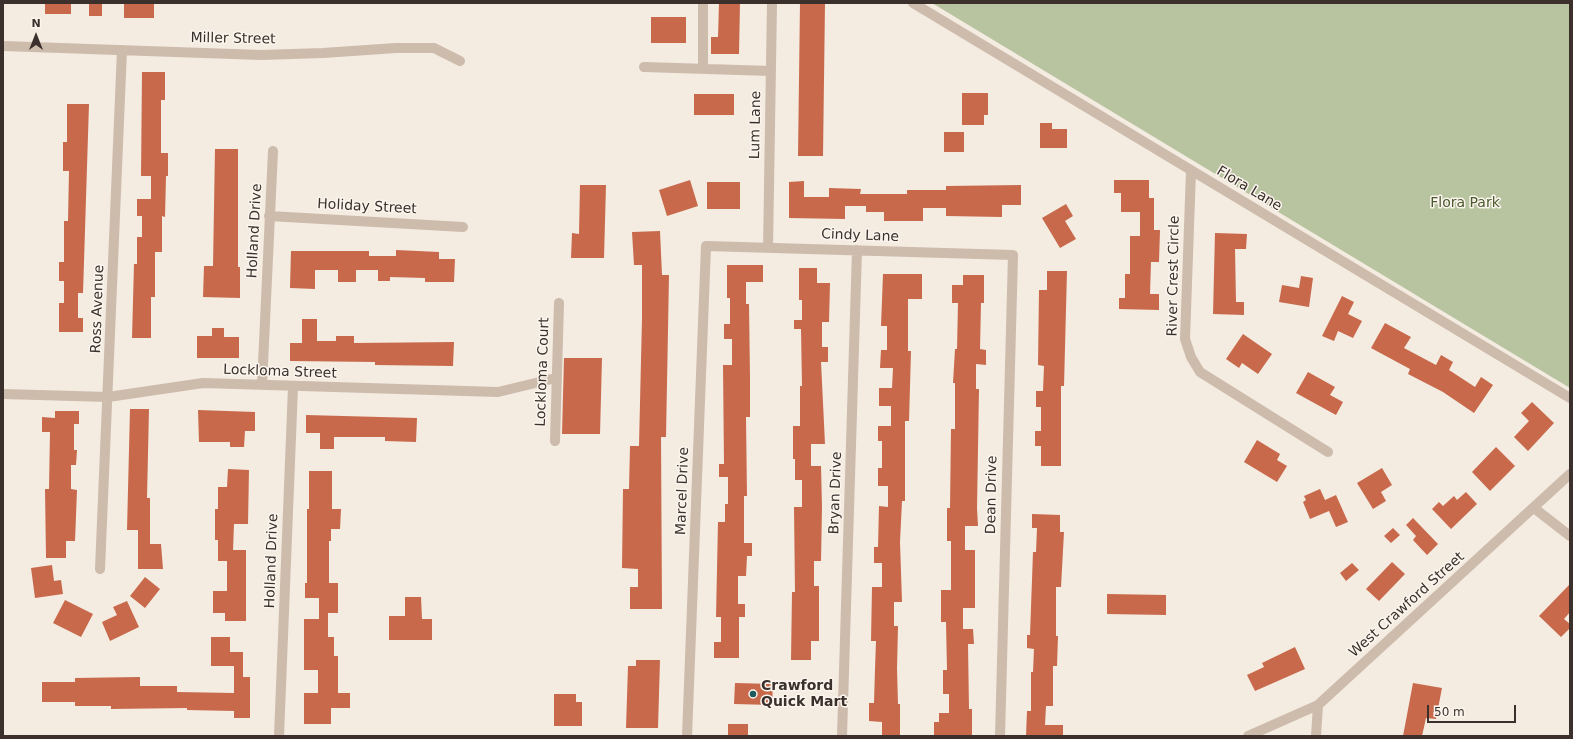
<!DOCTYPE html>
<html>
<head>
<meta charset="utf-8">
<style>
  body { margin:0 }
  #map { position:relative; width:1573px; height:739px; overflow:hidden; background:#f4ebe1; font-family:"DejaVu Sans",sans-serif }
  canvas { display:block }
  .frame { position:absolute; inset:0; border:4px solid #3b302b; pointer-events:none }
  .north { position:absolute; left:16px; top:16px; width:40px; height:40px; -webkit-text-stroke:3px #fbf5ee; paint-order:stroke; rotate:0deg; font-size:11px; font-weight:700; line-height:16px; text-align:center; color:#3b302b }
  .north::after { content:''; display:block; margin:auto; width:14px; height:18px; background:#3b302b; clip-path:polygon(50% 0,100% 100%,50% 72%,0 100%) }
  .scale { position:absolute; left:1427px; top:705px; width:89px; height:18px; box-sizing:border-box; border:2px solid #3b302b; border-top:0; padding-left:5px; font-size:12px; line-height:14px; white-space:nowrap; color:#3b302b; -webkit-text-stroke:3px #fbf5ee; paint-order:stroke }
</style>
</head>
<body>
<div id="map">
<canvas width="1573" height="739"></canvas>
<div class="frame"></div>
<div class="north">N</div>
<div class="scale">50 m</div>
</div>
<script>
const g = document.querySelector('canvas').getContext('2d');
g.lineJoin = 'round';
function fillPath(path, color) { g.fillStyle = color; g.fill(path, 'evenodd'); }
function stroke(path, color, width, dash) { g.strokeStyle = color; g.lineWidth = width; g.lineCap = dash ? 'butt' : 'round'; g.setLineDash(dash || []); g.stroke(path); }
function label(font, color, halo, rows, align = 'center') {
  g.font = font + ' "DejaVu Sans",sans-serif'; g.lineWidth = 3; g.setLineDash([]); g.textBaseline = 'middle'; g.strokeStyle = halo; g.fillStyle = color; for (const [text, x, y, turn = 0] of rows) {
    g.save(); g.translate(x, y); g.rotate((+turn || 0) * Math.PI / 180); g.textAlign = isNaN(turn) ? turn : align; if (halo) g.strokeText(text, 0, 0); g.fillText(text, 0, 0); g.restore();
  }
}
fillPath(new Path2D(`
  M932,3h638v385z`), '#b8c4a0');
fillPath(new Path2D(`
  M45,3h26v11h-26z
  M89,3h13v13h-13z
  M124,3h30v15h-30z
  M719,3h21l-1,51h-28v-17h7z
  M800,3h25l-2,153h-25z
  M651,17h35v26h-35z
  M142,72h23v28h-4v53h7v23h-2l-1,41 -3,-1v36h-7v45h-4v41h-19l2,-74h3v-27h5v-21h-5v-17h14v-23h-10z
  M962,93h26v22h-4v10h-22z
  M694,94h40v21h-40z
  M67,104h22l-6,189h-5v25h5v14h-24v-29h5v-22h-5v-19h5v-41h4l1,-50h-6v-29h4z
  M1040,123h12v6h15v19h-27z
  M944,132h20v20h-20z
  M215,149h23v118h2v31l-37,-1 1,-31h9z
  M690,180l8,26 -31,10 -8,-26z
  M1114,180h35v18h5v32h6l-1,32h-8l-1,32h9v16l-40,-1v-11h6v-24h5v-38h10v-24h-19v-19h-7z
  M804,181v16h25v-9l32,1 -1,5h47v-4h39v-4l75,-1v20h-19v12l-56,-1v-8h-23v13h-39v-9h-18v-6h-21v13l-56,-1v-36z
  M707,182h33v27h-33z
  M580,185h26l-2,73h-33l1,-25 7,1z
  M1066,204l7,12 -8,5 11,18 -16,9 -18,-30z
  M660,231l2,44h7l-3,162h-5l1,172h-32v-22h8v-18l-16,-1 1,-79h6l1,-43h9l3,-128v-53h-8l-2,-33z
  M1215,233l32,1 -1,15h-11l1,53h8v13l-31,-1z
  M396,250l43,2v7h16l-1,23h-29v-4l-35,-1v4h-12v-11h-22v12h-18v-12h-23v19l-25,-1 1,-37h78v5h27z
  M727,265h36v17h-17v22h3l1,74v39h-4l1,79h-3v47h8v13h-5l-1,20h-8v28h7v13h-6v41h-25v-16h7v-25h-5l2,-95h7v-18h3v-27h-9v-13h5l-1,-99h9v-26h-8v-15h6v-26h-3z
  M799,268h18v15h13l-1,39h-7v25h6v15h-7l4,82h-14v22h10l1,41 -1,54h-7v25h5v55h-8v19h-20l1,-68h3l-1,-85h8v-27h-7v-21h-2v-33h7v-40h2l-1,-57h-7v-9h8v-20h-3z
  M1047,271h20l-3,115h-3v80h-20v-20h-6v-15h6v-24h-5v-16h7l1,-25 -6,-1 1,-75h8z
  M883,274h39v25h-14v52h3l-2,70h-4v80h-3l-2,41 2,60h-8v24h4l-1,43 1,35h2v32h-18v-14l-13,-1v-18h5l1,-34 1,-28h-5l1,-54h10v-24h-8v-16h4l1,-41 9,1v-21h-10v-18h4v-27h-4v-15h13v-20h-12v-18h13l1,-20h-13l1,-18h6v-24h-6z
  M963,275h21v28h-3l-1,46 6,1v15l-10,-1v25h3l-2,119 1,18h-13v24h10v58h-12v21h10l1,15h-6l1,65h3v27h-38v-14h5v-9h10v-19h-6v-24h4l-1,-48h-5v-32h10v-49h-4v-33h3l1,-79h4v-46h-2l2,-34h2l1,-46h-6v-18h11z
  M1301,276l12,2 -4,29 -30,-5 3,-17 17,3z
  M1342,296l12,6 -6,12 14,7 -9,17 -15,-7 -4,10 -12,-5z
  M302,319h15v22h19v-5h18v7l100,-1 -1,24 -78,-1v-3l-85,-1v-18h12z
  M1385,323l26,14 -7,11 32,17 5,-10 12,7 -4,8 26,17 6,-10 12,8 -19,28 -31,-21 -35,-18 2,-5 -39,-21z
  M212,328h12v9h15v21h-42v-22h15z
  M1243,334l29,20 -14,20 -16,-11 -3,5 -13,-9z
  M564,358h38l-2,76h-38z
  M1308,372l27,15 -5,8 13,7 -7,13 -40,-22z
  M1532,402l22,21 -26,28 -14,-14 15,-16 -8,-8z
  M130,409h19l-2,89h3v46h11l2,25h-25v-39h-11z
  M198,410l57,2v19h-10l-1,16h-14v-5h-31z
  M55,411h24v13h-5v26h3l-1,15h-5v24l6,1 -2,51h-9v17h-20l-1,-69h4l1,-57h-8v-15l13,1z
  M306,415l111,3 -1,24 -31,-1v-4h-51v12h-14v-16h-14z
  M1257,440l23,14 -3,6 10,6 -10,16 -33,-20z
  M1496,447l19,19 -25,25 -18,-19z
  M1382,468l10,17 -11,7 5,9 -13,8 -16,-26z
  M228,469l21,1 -1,54h-14l-1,26h13v71h-21v-8h-12v-22h14v-30h-9v-21h-3v-31h3v-22h9z
  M309,471h23v38h9l-1,20h-9v12h-2v42h9v30h-10v24h6v19h4v37h12v15h-19v16h-27v-31h14v-23h-14v-51h15v-21h-14v-15h2v-74h2z
  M1320,489l5,11 11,-5 12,27 -12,5 -7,-16 -19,8 -7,-17 3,-2 -2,-4z
  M1466,492l11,12 -26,25 -19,-20 7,-7 4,4 11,-10 3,4z
  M1032,514l28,1v17h4l-3,55h-5v49h2l-1,30h-4v40h-7l-1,19h18v11h-37l1,-25h4v-39h2l1,-23 -7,-1v-13h3l3,-83h3l1,-24h-5z
  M1413,518l25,26 -11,11 -14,-15 3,-4 -10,-11z
  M1393,528l7,7 -9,8 -7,-7z
  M1392,562l13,12 -26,27 -13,-12z
  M1352,563l7,7 -13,11 -6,-8z
  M52,565l2,16 7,-1 2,14 -28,4 -4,-30z
  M145,577l15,12 -15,19 -15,-12z
  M1570,584v28l-6,7 6,5v4l-9,9 -22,-21z
  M1107,594l59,1v20l-59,-1z
  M405,597h16l1,22h10v21h-43v-24h16z
  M65,600l28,14 -12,23 -28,-14z
  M127,601l12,26 -29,14 -8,-19 15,-7 -4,-8z
  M211,637h19v15h13v25h7v41h-16v-7l-47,-1v-2l-76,1v-3h-36v-4h-33v-20h33v-4l65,-1v9h37v6l57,1v-27h-23z
  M1295,647l10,22 -50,22 -8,-16 17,-8 -2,-4z
  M636,660h24l-2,68h-32l2,-62h8z
  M735,683l38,1 -1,21 -38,-1z
  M1413,683l29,5 -6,31 -10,-1 -4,18h-19z
  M554,694h22v8h6v24h-28z
  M728,724h20v12h-20z`), '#c8694b');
stroke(new Path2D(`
  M703,3v66
  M913,3l657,395
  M3,46l258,9 62,-2 73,-5h38l26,13
  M644,67l127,4
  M1191,171l-6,168 6,18 9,15 128,80
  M269,216l194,11
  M768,248l4,-245
  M262,385l11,-234
  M3,394l105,3 95,-14 295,9 58,-14
  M555,441l4,-138
  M1534,508l36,28
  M100,569l22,-519
  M279,736l14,-349
  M687,736l19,-490 307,9 -13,481
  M842,736l15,-486
  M1248,736l70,-31 252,-231
  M1316,736l2,-31`), '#cdbbac', 10);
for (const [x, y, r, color] of [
  [753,694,4,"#1f5a5e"]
]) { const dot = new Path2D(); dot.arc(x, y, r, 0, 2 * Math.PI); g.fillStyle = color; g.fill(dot); stroke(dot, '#fbf5ee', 1.5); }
label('14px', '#3b302b', '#fbf5ee', [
  ["Miller Street",233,39,1],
  ["Lum Lane",756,125,-89],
  ["Flora Lane",1249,189,31],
  ["Holiday Street",367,207,3],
  ["Holland Drive",255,231,-87],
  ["Cindy Lane",860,236,2],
  ["River Crest Circle",1174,276,-89],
  ["Ross Avenue",98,309,-88],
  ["Lockloma Street",280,372,2],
  ["Lockloma Court",543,372,-88],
  ["Marcel Drive",683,491,-88],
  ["Bryan Drive",836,493,-88],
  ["Dean Drive",992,495,-89],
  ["Holland Drive",272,561,-88],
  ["West Crawford Street",1407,605,-42]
]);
label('14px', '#4a5a2e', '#fbf5ee', [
  ["Flora Park",1465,203]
]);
label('bold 14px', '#3b302b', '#fbf5ee', [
  ["Crawford",761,686],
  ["Quick Mart",761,702]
], 'left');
</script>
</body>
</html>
